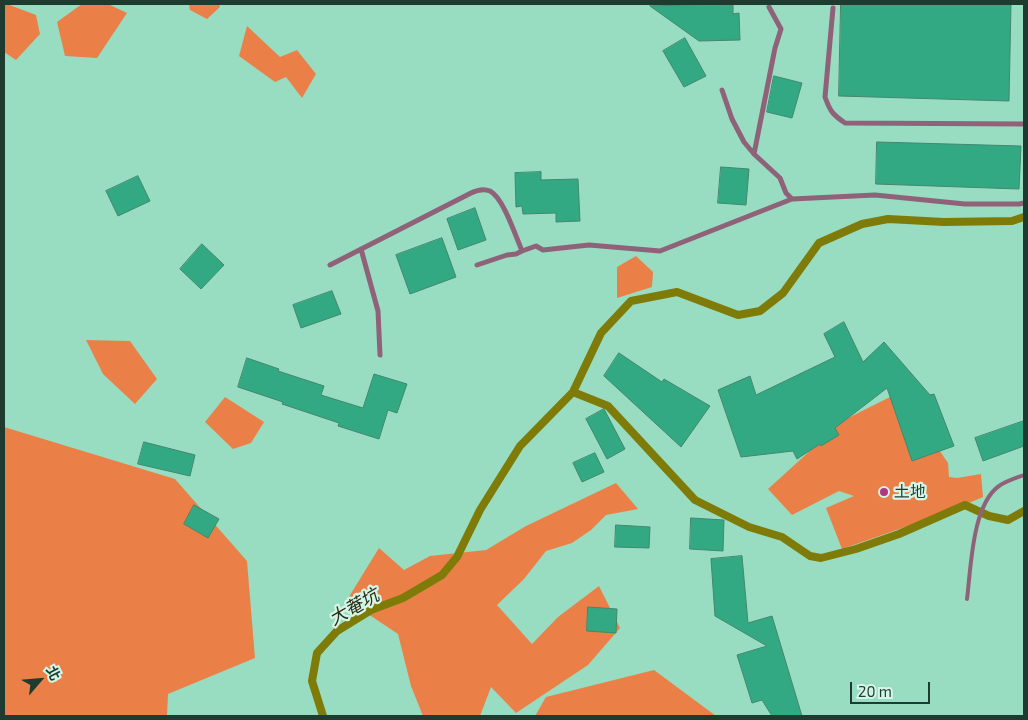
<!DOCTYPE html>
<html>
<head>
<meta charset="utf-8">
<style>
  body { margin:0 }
  #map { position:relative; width:1028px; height:720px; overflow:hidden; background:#98ddc1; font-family:"Exo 2","Noto Sans TC",sans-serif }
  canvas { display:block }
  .frame { position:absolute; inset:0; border:5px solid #1e3b30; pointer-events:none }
  .north { position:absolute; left:15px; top:655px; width:50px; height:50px; -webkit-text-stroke:4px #d4f6e7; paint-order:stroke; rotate:63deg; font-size:14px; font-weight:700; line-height:20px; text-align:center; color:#1e3b30 }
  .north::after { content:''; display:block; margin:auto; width:18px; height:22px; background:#1e3b30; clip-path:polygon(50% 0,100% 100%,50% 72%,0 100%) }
  .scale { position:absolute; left:850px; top:682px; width:80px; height:22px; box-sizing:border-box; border:2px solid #1e3b30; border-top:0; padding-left:6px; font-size:15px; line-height:18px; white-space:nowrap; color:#1e3b30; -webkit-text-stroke:4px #d4f6e7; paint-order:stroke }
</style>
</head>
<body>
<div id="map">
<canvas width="1028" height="720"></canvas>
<div class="frame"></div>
<div class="north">北</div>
<div class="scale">20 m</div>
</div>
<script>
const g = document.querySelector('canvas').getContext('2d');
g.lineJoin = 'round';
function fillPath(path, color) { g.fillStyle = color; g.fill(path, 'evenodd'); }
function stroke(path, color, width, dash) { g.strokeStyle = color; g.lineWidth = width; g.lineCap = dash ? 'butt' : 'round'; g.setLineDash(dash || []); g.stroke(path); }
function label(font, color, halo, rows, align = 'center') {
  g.font = font + ' "Exo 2","Noto Sans TC",sans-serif'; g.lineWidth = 4.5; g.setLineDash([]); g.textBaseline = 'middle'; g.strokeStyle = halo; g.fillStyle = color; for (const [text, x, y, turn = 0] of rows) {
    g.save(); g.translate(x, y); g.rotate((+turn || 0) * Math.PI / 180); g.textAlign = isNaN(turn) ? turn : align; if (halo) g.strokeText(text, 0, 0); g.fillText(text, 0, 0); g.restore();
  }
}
fillPath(new Path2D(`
  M4,4h3l29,11 4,19 -24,26 -12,-8z
  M82,4h26l19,9 -30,45 -32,-2 -8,-34z
  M189,4h30l1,3 -13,12 -17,-9z
  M247,26l33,31 17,-7 19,24 -14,24 -16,-21 -11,5 -36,-26z
  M636,256l17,16 -1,15 -35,11v-31z
  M86,340l44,1 27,38 -22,25 -32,-30z
  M900,392l48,71 1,14 8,1 24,-4 2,23 -35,15 -106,37 -16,-41 28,-12 -15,-5 -47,24 -24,-26 76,-69z
  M225,397l39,25 -13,21 -18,6 -28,-27z
  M4,427l171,52 72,82 8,97 -87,36 -1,22h-163z
  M616,483l22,26 -32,6 -15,15 -19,13 -26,8 -22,28 -27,26 35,39 26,-27 41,-31 21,42 -32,37 -72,48 -25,-26 -11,29h-57l-12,-30 -13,-52 -51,-34 32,-52 25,22 26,-14 56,-6 40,-24z
  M654,670l62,46h-181l11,-19z`), '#ea8047');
stroke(new Path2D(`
  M573,392l35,14 87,94 54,27 33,10 28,19 11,2 35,-9 43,-15 66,-29 24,11 19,4 16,-9
  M323,716l-11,-35 5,-28 20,-22 34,-21 32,-12 39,-23 15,-18 23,-47 40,-64 53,-54 28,-59 30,-32 46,-9 61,23 22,-4 23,-18 36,-50 43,-19 26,-5 56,3 68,-1 12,-4`), '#7f7b08', 8);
const building = new Path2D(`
  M841,4h170l-2,97 -170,-5z
  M733,5v9l6,-1 1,27 -41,1 -49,-35z
  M685,38l21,38 -22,11 -21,-36z
  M774,76l28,7 -10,35 -25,-6z
  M877,142l144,4 -2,43 -143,-5z
  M721,167l28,2 -3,36 -28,-2z
  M541,172v8l37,-1 2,42 -24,1v-9l-33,1 -1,-8 -6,1 -1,-34z
  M138,176l12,25 -32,15 -12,-25z
  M475,208l11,32 -28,10 -11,-31z
  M442,238l14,39 -46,17 -14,-39z
  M202,244l22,21 -23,24 -21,-20z
  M332,291l9,23 -40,14 -8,-23z
  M844,322l19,40 21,-20 46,53 4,-1 20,52 -42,15 -25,-73 -52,40 4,7 -18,11 -1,-2 -23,15 -4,-8 -52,6 -23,-67 32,-14 6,19 79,-38 -11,-23z
  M619,353l43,29 2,-3 46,27 -29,41 -77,-71z
  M247,358l32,11 -1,2 46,15 -3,9 42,13 11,-34 33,10 -10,29 -9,-3 -9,29 -41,-13 1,-3 -57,-19 1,-2 -45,-15z
  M604,409l21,40 -18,10 -21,-40z
  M1024,421v25l-41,15 -8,-23z
  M144,442l51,13 -5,21 -52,-12z
  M595,453l9,19 -22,10 -9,-19z
  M194,505l25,14 -11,19 -24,-14z
  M691,518l33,2 -1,31 -33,-2z
  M616,525l34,2 -1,21 -34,-1z
  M742,556l6,67 24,-7 30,100h-30l-10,-16 -10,3 -15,-48 30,-9 -52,-30 -4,-57z
  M588,607l29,2 -1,24 -29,-2z`);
fillPath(building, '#32a983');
stroke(building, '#43876e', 1);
stroke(new Path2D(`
  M967,599c4,-31 5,-94 32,-113 7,-5 17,-8 25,-11`), '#90627a', 4);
stroke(new Path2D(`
  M833,8l-8,89c5,14 7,17 20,26l179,1
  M722,90l10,29 12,23 10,12 26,24 6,15 6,6
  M754,154l21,-106 6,-19 -12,-22
  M361,249l17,62 2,44
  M330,265l141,-72c6,-3 12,-5 19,-2 13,6 26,46 32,60
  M477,265l30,-10 9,-1 6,-3 14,-5 7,4 46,-5 71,6 132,-52 83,-4 90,9h54l5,-1`), '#90627a', 5);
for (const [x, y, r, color] of [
  [884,492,5,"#b43583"]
]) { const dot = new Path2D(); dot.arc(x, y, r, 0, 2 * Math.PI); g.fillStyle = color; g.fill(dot); stroke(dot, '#d4f6e7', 2); }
label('16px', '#1e3b30', '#d4f6e7', [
  ["土地",894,492]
], 'left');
label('italic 18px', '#2e2d17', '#d4f6e7', [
  ["大菴坑",354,607,-30]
]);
</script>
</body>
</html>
